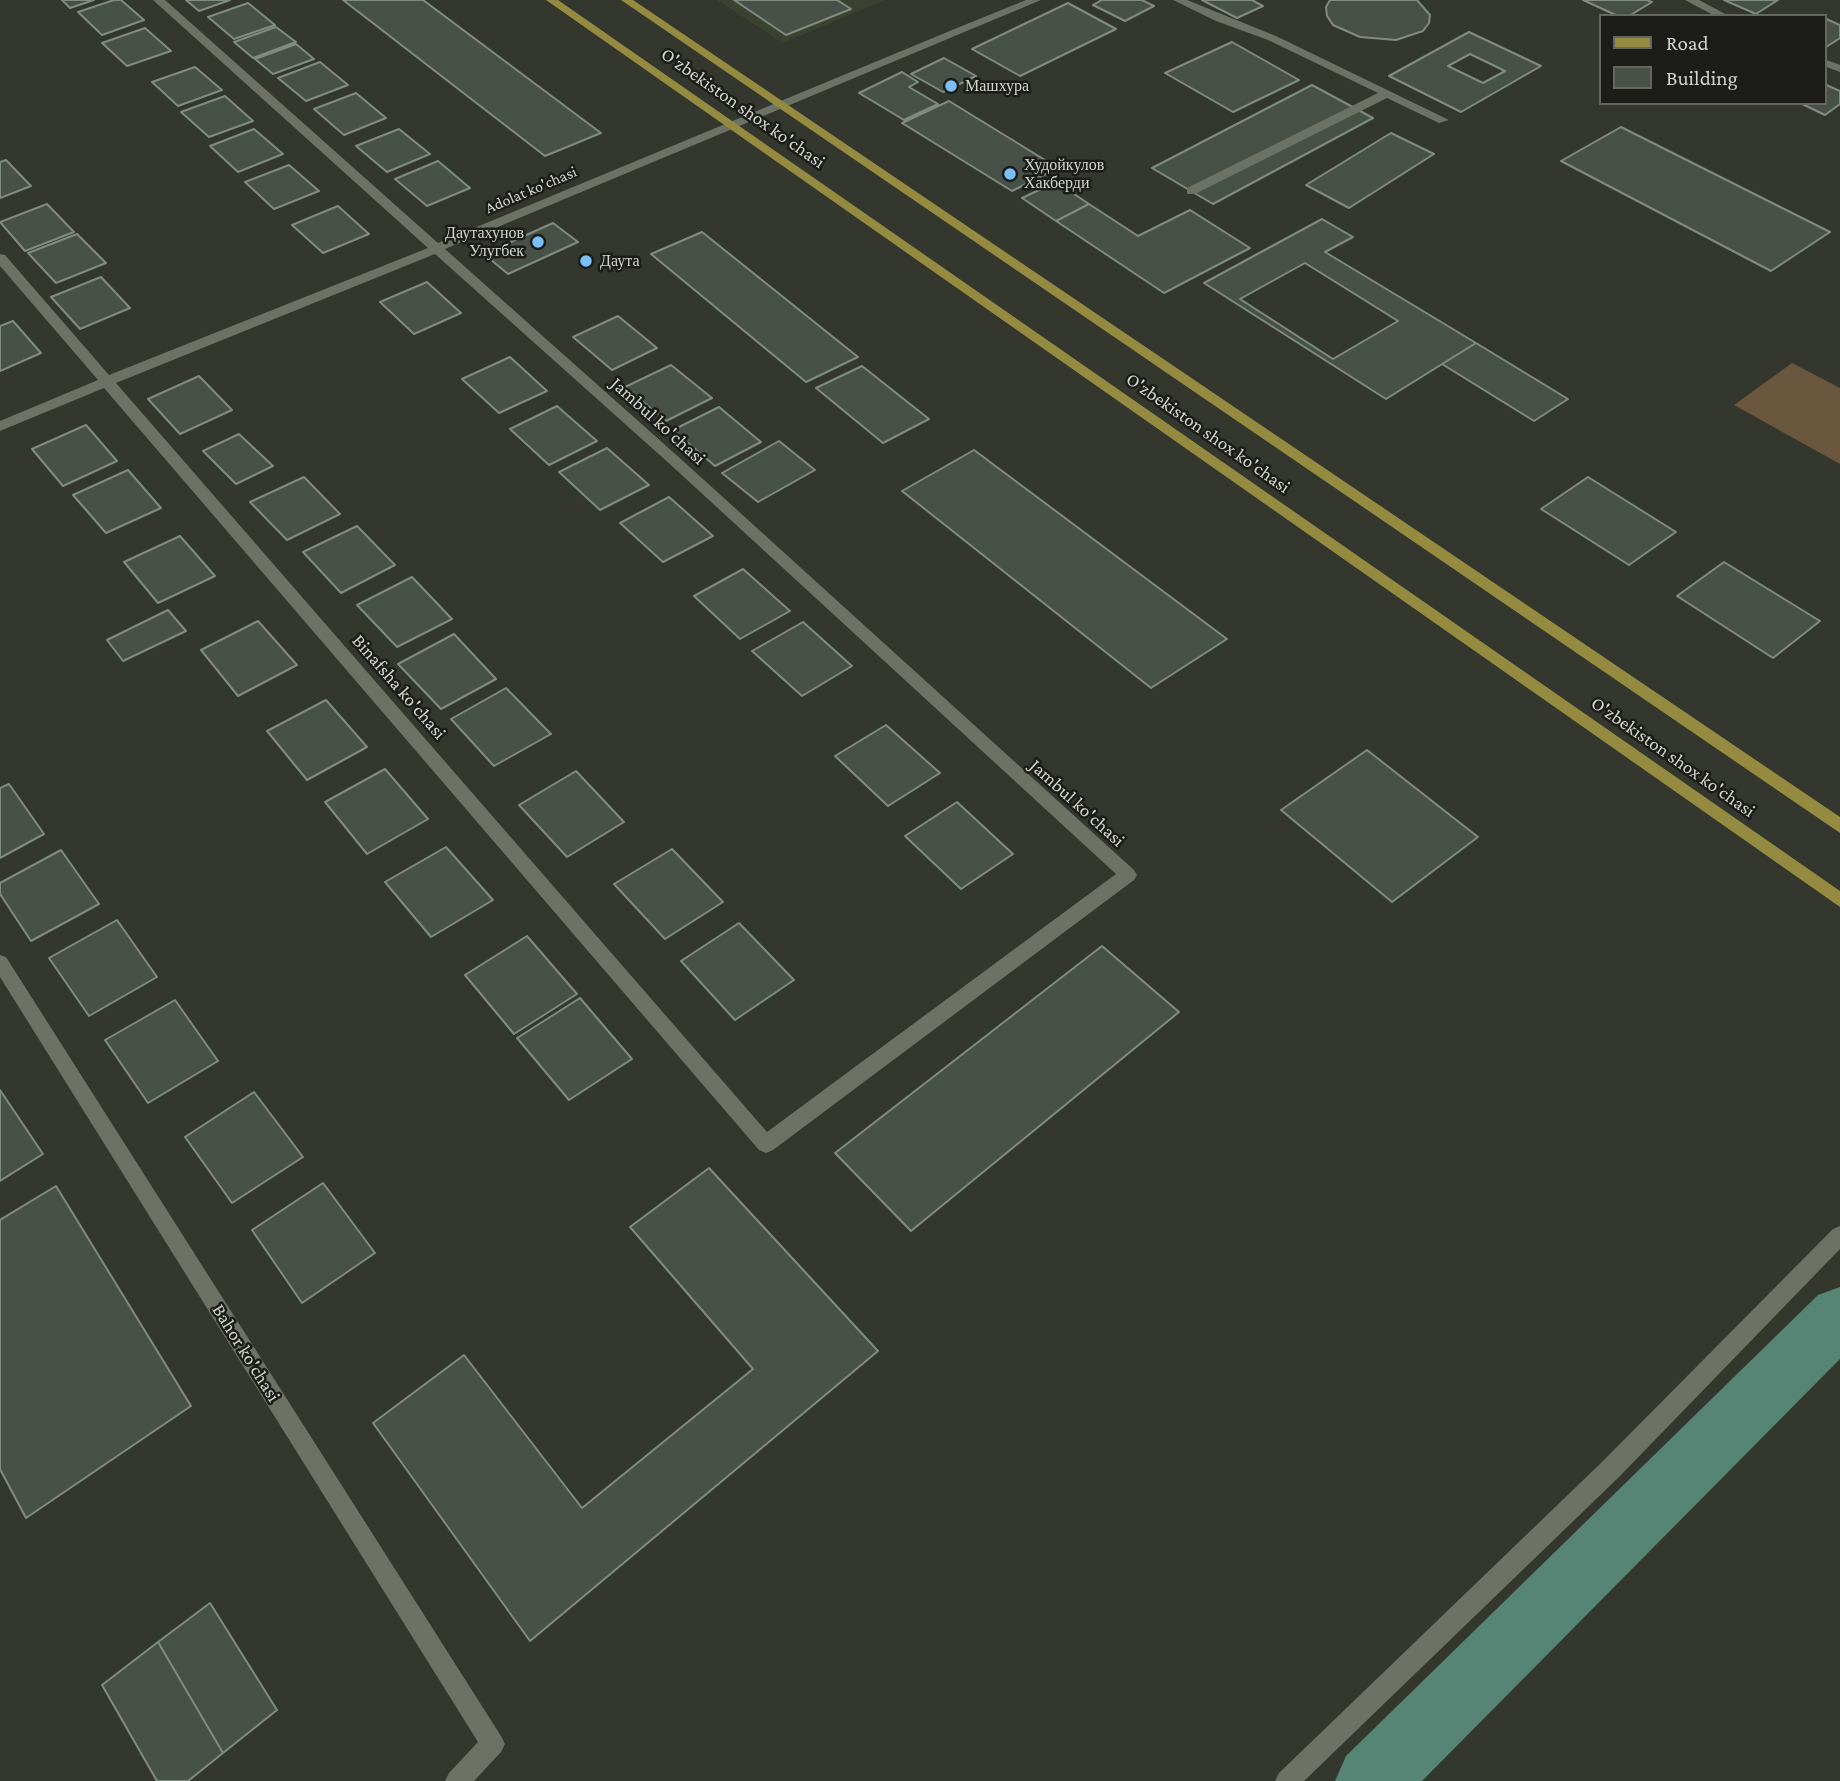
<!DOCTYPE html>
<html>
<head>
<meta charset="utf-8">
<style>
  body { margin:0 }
  #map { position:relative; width:1840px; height:1781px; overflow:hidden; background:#33372d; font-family:"Crimson Pro",serif }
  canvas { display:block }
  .legend { position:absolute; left:1599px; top:14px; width:228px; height:91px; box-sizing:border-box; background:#1c1d19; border:2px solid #656661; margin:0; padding:9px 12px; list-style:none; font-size:21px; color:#d2d4ce }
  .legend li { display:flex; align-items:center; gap:14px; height:35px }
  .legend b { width:35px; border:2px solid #656661 }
</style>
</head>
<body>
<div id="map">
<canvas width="1840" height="1781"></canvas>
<ul class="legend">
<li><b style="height:9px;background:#948b41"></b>Road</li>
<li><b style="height:19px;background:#475148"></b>Building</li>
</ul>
</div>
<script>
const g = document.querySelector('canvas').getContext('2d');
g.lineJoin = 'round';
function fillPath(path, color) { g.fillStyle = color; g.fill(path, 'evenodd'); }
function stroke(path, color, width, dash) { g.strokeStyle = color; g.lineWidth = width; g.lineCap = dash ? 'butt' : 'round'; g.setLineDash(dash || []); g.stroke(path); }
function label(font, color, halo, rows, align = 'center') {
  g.font = font + ' "Crimson Pro",serif'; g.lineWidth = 5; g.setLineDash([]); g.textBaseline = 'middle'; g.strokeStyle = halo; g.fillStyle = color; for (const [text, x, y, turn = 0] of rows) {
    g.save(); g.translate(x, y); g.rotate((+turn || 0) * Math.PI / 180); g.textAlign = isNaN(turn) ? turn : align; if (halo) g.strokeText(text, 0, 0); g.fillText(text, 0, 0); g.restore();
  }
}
fillPath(new Path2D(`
  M717,0h168l-102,43z`), '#3c4232');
fillPath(new Path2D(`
  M1792,363l48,25v76l-106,-59z`), '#6a573d');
fillPath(new Path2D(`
  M1840,1287v72l-418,422h-87l11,-25 472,-461z`), '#568576');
const building = new Path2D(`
  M62,0h32l-24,8z
  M114,0h7l23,20 -42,15 -24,-23z
  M186,0h44l-31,11z
  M343,0h80l178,133 -56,23z
  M734,0h103l14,9 -65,26z
  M1102,0h40l12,6 -29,15 -32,-16z
  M1202,0h50l11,6 -26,12z
  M1330,0h87l13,15 -1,8 -6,8 -27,9 -36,-3 -27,-12 -6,-9 -1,-9z
  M1583,0h64l5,2 -23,14h-11z
  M1724,0h54l-22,14z
  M248,3l27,22 -41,14 -26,-22z
  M1068,3l48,26 -96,47 -48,-27z
  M1824,18l16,7v13l-14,9z
  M276,27l20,15 -43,16 -19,-16z
  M145,28l26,23 -44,15 -25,-23z
  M1469,32l72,34 -80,46 -72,-36zM1470,54l35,17 -22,12 -35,-17z
  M1232,42l67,38 -66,32 -68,-39z
  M296,44l18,15 -41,15 -18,-15z
  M944,58l32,18 -33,16 -32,-18z
  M320,62l28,23 -42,16 -28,-23z
  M195,67l27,23 -44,16 -26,-24z
  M902,72l16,10 -9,5 29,17 -34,16 -45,-27z
  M1824,84l16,7v13l-15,11 -25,-12h24z
  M1312,85l61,33 -160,86 -61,-36z
  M356,93l30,25 -42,17 -30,-26z
  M225,96l28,25 -44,16 -28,-25z
  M949,101l109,67 -46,23 -110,-68z
  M1621,127l209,105 -59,39 -210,-110z
  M254,129l29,25 -45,18 -28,-26z
  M399,129l31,25 -43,18 -31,-26z
  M1391,133l43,21 -85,54 -43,-23z
  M6,160l25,26 -31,12v-36z
  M438,161l32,27 -43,18 -32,-27z
  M289,165l30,26 -45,18 -29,-27z
  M1056,182l33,22 -33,17 -34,-23z
  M47,204l27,28 -49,19 -25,-29z
  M1089,204l49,32 52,-26 60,38 -86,45 -108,-72z
  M338,206l31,28 -46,19 -31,-28z
  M1322,219l31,18 -28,15 151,91 -90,56 -182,-116zM1305,263l93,58 -65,38 -93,-60z
  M553,223l25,19 -70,32 -24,-20z
  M702,232l156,125 -52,25 -155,-128z
  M77,234l29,29 -50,20 -28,-30z
  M101,277l29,31 -50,21 -29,-32z
  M427,282l34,31 -47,21 -34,-32z
  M618,316l39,32 -45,22 -39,-33z
  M13,321l28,32 -41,18v-45z
  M1476,343l92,56 -34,22 -92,-57z
  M510,357l37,34 -48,22 -37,-34z
  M671,365l41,33 -46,23 -41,-34z
  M862,366l67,53 -46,24 -67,-55z
  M199,376l33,34 -52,24 -32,-35z
  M557,406l40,35 -48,24 -39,-36z
  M719,407l42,35 -46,24 -42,-36z
  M86,425l31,36 -54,25 -31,-37z
  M239,434l34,32 -37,18 -33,-33z
  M779,441l36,29 -57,32 -36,-29z
  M607,448l42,37 -49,25 -41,-38z
  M974,450l253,189 -76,49 -249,-197z
  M128,470l33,38 -55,25 -33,-38z
  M304,477l36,37 -53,26 -37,-38z
  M1588,477l88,55 -47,33 -88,-56z
  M669,497l44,39 -50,26 -43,-39z
  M357,526l38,39 -54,28 -38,-41z
  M180,536l35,40 -57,27 -34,-41z
  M1724,562l96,59 -47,37 -96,-62z
  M743,569l47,42 -50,28 -46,-43z
  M412,577l40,42 -55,28 -40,-42z
  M168,610l18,21 -63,30 -16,-21z
  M258,621l39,44 -59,31 -37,-46z
  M803,622l49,44 -50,30 -50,-45z
  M454,634l42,45 -55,30 -43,-45z
  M506,688l45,46 -57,32 -43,-47z
  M326,700l41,47 -60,33 -40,-49z
  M886,725l54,48 -52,33 -53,-50z
  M1367,750l111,87 -86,65 -111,-92z
  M385,769l43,50 -61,35 -42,-52z
  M576,771l48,51 -57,35 -48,-52z
  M9,784l35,50 -44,24v-70z
  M957,802l56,52 -52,35 -56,-53z
  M446,847l47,53 -62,37 -46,-55z
  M672,849l51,53 -58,37 -51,-55z
  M61,850l38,54 -68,37 -31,-47v-11z
  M117,920l40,57 -68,39 -40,-58z
  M739,923l55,57 -59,40 -54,-59z
  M527,936l50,58 -63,40 -49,-59z
  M1102,946l77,66 -268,219 -76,-78z
  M580,998l52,61 -63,41 -52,-62z
  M175,1000l43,61 -70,42 -43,-63z
  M0,1090l43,64 -43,27z
  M254,1092l49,65 -71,46 -47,-66z
  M709,1168l169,183 -348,290 -157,-218 91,-68 118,153 171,-139 -123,-142z
  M323,1183l52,70 -73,50 -50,-73z
  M56,1186l135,220 -165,112 -26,-49v-249z
  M210,1603l67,107 -54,43 -65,-111z
  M158,1642l65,111 -35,28h-31l-55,-96z`);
fillPath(building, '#475148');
stroke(building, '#808b81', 2);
fillPath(new Path2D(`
  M153,0h12l273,243 519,-215 69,-28h15l-596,249 237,211 452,410 3,5 -3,5 -361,270 -7,3 -7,-3 -655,-762 -104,43v-10l98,-41 -98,-114v-12l5,1 104,120 319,-127zM435,254l237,212 444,408 -349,258 -651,-749z
  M1173,0h14l89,36 173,84 -10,3 -52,-25 -192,96h-8v-6l191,-95 -110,-53 -52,-19z
  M1685,0h14l30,16h-14z
  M1824,59l16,6v7l-16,-6z
  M0,955l6,2 495,779 4,8 -4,8 -27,29h-29l4,-8 29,-31 -478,-765z
  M1840,1226v23l-221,228 -315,304h-29l4,-8 324,-312 230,-232z`), '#6d7266');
fillPath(new Path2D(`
  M546,0h12l1282,891v16z
  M621,0h12l1207,817v16z`), '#948b41');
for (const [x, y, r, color] of [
  [951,86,7,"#7abff8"],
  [1010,174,7,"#7abff8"],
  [538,242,7,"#7abff8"],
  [586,261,7,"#7abff8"]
]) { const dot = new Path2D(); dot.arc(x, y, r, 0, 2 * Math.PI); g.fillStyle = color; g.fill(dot); stroke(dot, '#1c1d19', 2.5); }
label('16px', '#d2d4ce', '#1c1d19', [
  ["Машхура",965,86],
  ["Худойкулов",1024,165],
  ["Хакберди",1024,183],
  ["Даутахунов",524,233,"right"],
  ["Улугбек",524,251,"right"],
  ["Даута",600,261]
], 'left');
label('16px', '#d2d4ce', '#1c1d19', [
  ["Adolat ko'chasi",531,190,-23]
]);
label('19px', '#d2d4ce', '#1c1d19', [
  ["O'zbekiston shox ko'chasi",743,108,35],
  ["Jambul ko'chasi",658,421,42],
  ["O'zbekiston shox ko'chasi",1208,433,35],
  ["Binafsha ko'chasi",399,687,49],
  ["O'zbekiston shox ko'chasi",1673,757,35],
  ["Jambul ko'chasi",1077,803,42],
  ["Bahor ko'chasi",246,1353,58]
]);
</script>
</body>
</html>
